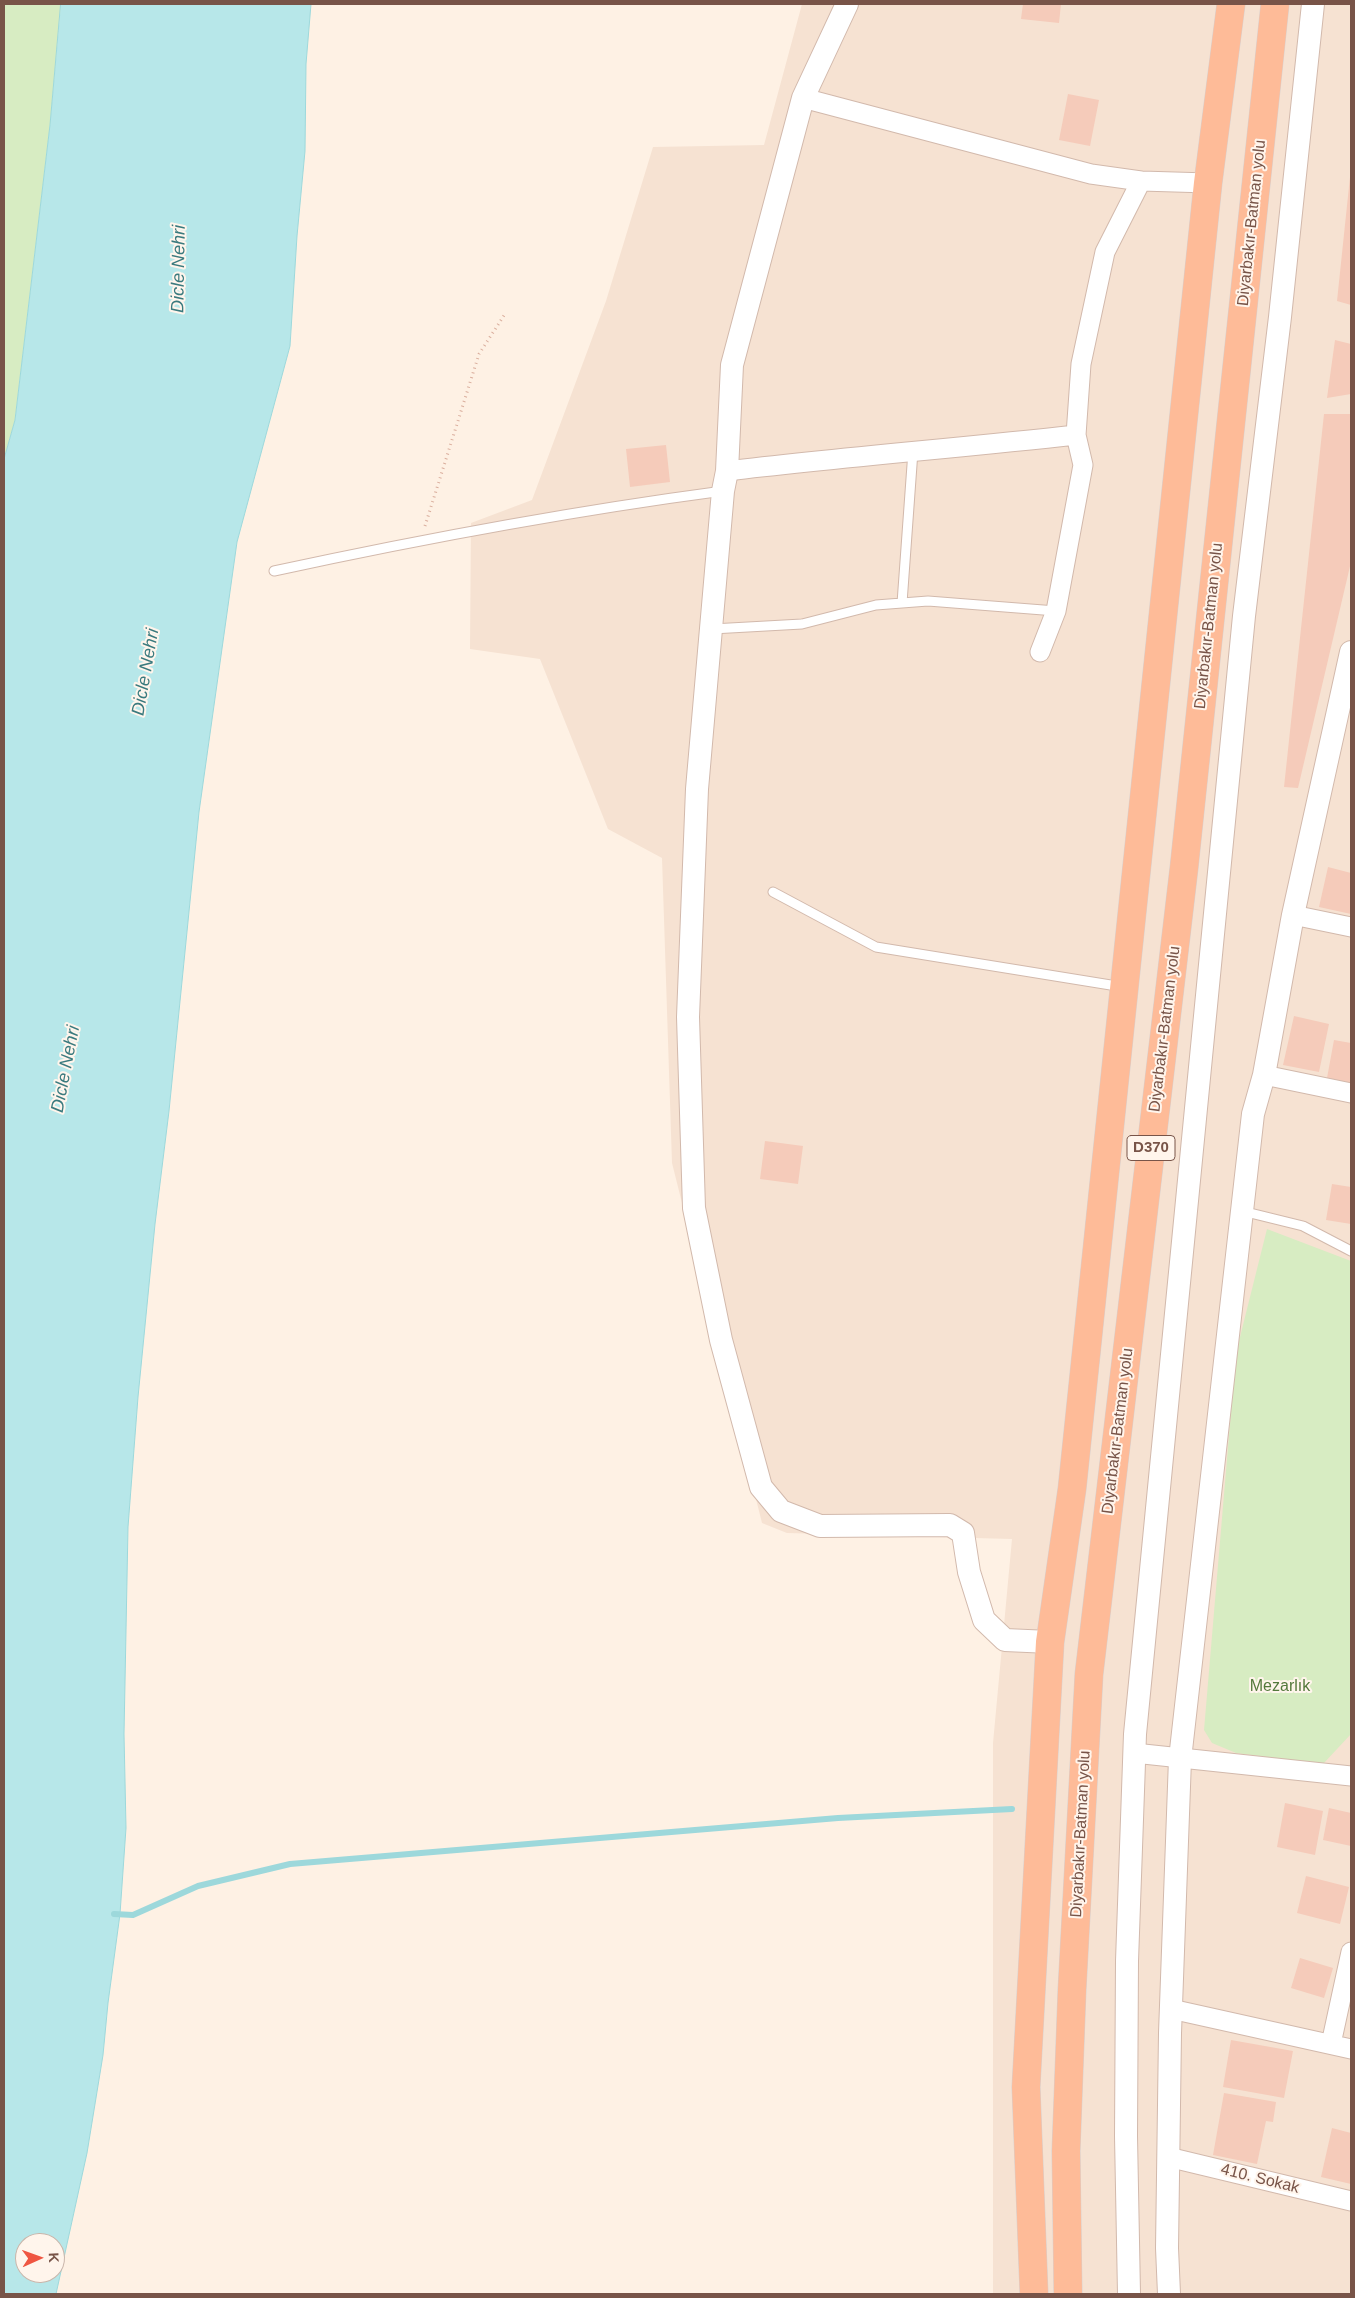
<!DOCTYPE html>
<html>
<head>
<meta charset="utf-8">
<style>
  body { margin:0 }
  #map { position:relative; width:1355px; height:2298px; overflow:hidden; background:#fef1e4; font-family:Helvetica,sans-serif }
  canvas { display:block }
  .frame { position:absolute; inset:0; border:5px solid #785448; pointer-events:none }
  .north { position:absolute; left:15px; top:2233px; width:50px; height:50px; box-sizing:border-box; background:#fff5ec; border:1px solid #c9b5aa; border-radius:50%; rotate:88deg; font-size:14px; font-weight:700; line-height:20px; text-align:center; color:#785448 }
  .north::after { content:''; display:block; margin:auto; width:18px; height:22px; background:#ef5642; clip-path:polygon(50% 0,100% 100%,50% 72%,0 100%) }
</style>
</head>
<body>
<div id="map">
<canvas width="1355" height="2298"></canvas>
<div class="frame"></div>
<div class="north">K</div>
</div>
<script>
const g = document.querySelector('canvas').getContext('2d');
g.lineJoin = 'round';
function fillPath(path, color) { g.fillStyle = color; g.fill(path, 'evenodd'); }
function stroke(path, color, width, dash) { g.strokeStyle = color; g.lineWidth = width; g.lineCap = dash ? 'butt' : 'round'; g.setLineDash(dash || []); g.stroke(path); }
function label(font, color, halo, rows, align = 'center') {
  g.font = font + ' Helvetica,sans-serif'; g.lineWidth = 4; g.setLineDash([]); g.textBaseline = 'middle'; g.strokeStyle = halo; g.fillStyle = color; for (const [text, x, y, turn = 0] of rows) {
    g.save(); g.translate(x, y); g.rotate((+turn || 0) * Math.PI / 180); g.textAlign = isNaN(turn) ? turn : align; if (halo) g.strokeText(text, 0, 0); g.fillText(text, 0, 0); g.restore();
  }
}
fillPath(new Path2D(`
  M802,4h549v2290h-358v-551l19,-204 -225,-6 -25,-10 -90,-360 -10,-305 -54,-29 -68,-170 -70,-10 1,-126 61,-23 74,-199 47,-154 111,-2z`), '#f6e2d2');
fillPath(new Path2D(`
  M4,4h57l-11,121 -35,295 -11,39z
  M1267,1229l84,32v473l-28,30 -87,-11 -24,-10 -8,-13 32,-377z`), '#d7ecc2');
const water = new Path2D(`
  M61,4h250l-5,60 -1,87 -8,85 -7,110 -53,196 -38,270 -30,299 -14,113 -17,173 -10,130 -4,207 2,94 -6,86 -12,89 -5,52 -16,98 -31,141h-52v-1835l11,-39 35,-295zM25,2243h30v30h-30z`);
fillPath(water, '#b7e7e9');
stroke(water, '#9dd8db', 1);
stroke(new Path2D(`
  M114,1914l19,1 65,-29 92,-22 548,-46 174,-9`), '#9dd8db', 6);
fillPath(new Path2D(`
  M1023,4h38l-2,19 -38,-4z
  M1068,94l31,6 -9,46 -31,-6z
  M1350,177h1v128l-14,-4z
  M1335,340l16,4v50l-24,4z
  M1324,414h27v148l-53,226 -14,-1z
  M666,445l4,37 -40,5 -4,-38z
  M1328,867l23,6v41l-32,-7z
  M1294,1016l35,8 -10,48 -36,-7z
  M1334,1040l17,3v40l-24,-5z
  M765,1141l38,5 -5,38 -38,-5z
  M1332,1184l19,3v37l-25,-4z
  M1285,1803l38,8 -8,44 -38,-8z
  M1329,1808l22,5v33l-28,-6z
  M1306,1876l43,11 -9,37 -43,-11z
  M1300,1958l33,10 -9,30 -33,-10z
  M1231,2040l62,11 -9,47 -61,-11z
  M1224,2093l52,9 -3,20 -7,-1 -9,43 -44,-9z
  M1332,2128l19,5v51l-30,-7z`), '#f5cbba');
const service = new Path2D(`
  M274,571c148,-32 298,-60 449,-80
  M902,603l11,-152
  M712,629l90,-5 74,-19 52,-4 128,10
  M773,892l103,55 247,40
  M1242,1211l61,15 48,25`);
const minor = new Path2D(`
  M803,98l288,76 50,7
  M727,471c116,-14 233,-23 349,-36
  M1040,652l16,-41 27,-146 -7,-30 5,-71 24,-112 36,-71 67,2
  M1293,915l58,12
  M1264,1075l87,18
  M1134,1753l217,23
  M1171,2009l180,40
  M1331,2044l20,-92
  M1168,2157l183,44`);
const tertiary = new Path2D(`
  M847,4l-44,94 -71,267 -5,106 -4,20 -26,298 -9,228 6,191 27,132 40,147 20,24 39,15 130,-1 13,8 6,39 15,48 21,20 45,2
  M1129,2294l-3,-158 1,-175 8,-227 109,-1118 36,-299 33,-313
  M1169,2294l-2,-46 3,-215 10,-274 73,-645 11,-39 29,-160 58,-263`);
const trunk = new Path2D(`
  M1034,2294l-8,-207 24,-445 22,-153 136,-1306 23,-179
  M1068,2294l-2,-143 6,-161 17,-316 95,-806 91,-864`);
stroke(service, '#d2b9ac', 11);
stroke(minor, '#d2b9ac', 21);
stroke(tertiary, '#d2b9ac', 24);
stroke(trunk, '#d9cfcc', 29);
stroke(new Path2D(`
  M425,526l54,-172 26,-40`), '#daae9d', 3, [1, 4]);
stroke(service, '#fff', 9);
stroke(minor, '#fff', 19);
stroke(tertiary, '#fff', 22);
stroke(trunk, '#febb98', 28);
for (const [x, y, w] of [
  [1151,1148,48]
]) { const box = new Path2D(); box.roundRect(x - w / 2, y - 12.5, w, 25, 4); g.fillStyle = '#fff5ec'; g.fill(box); stroke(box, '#785448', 1); }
label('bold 15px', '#785448', null, [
  ["D370",1151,1148]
]);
label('16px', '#785448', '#fff5ec', [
  ["Diyarbakır-Batman yolu",1252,223,-84],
  ["Diyarbakır-Batman yolu",1209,626,-84],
  ["Diyarbakır-Batman yolu",1165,1029,-83],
  ["Diyarbakır-Batman yolu",1118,1431,-83],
  ["Diyarbakır-Batman yolu",1081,1834,-87],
  ["410. Sokak",1260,2179,14]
]);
label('16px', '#54793c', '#fff5ec', [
  ["Mezarlık",1280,1687]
]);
label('italic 18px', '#3a7a7e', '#fff5ec', [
  ["Dicle Nehri",179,269,-89],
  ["Dicle Nehri",146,672,-80],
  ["Dicle Nehri",66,1069,-79]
]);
</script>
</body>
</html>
